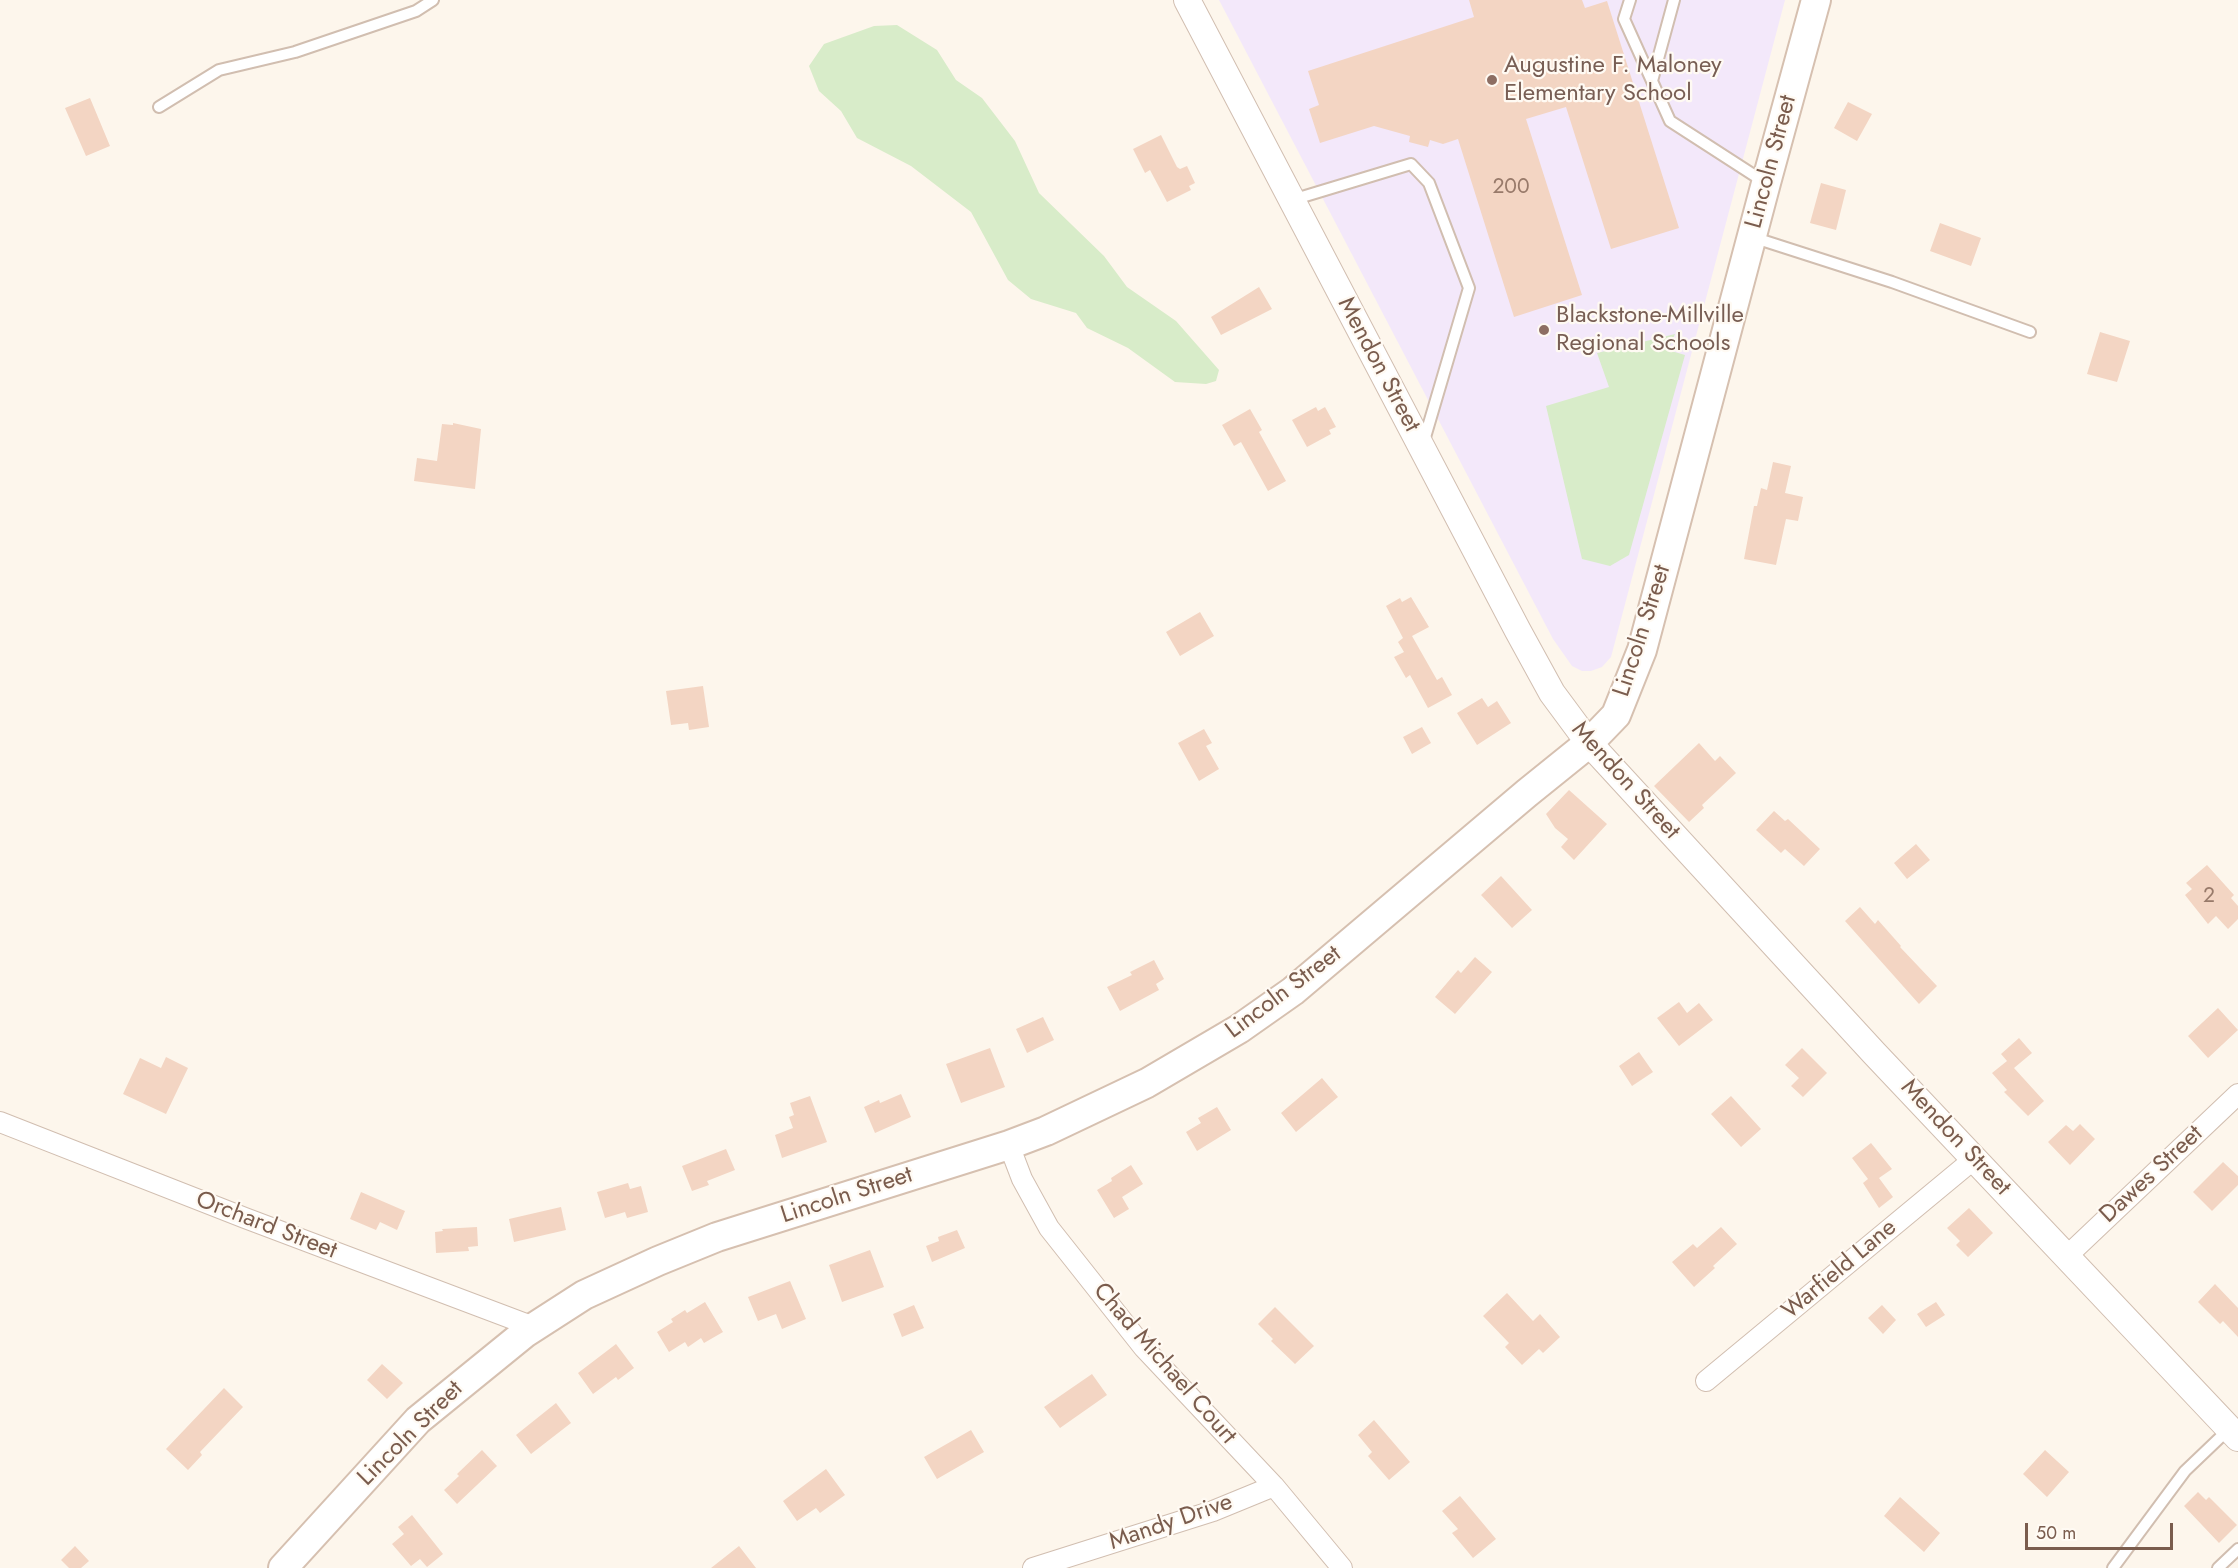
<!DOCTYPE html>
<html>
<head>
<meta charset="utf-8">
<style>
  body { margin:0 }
  #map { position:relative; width:2238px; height:1568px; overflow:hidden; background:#fdf6ec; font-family:Jost,sans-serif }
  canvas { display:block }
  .scale { position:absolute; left:2025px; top:1523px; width:148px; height:27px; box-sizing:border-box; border:3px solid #7a5c4d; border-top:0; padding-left:8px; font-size:18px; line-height:21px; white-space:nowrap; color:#7a5c4d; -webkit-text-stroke:4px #fffaf3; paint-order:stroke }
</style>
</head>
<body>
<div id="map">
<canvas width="2238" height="1568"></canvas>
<div class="scale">50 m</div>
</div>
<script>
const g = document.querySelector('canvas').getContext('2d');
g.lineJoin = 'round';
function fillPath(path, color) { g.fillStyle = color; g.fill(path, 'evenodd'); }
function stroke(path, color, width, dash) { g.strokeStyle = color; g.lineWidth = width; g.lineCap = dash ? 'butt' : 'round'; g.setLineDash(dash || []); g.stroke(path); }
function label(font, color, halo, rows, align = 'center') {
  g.font = font + ' Jost,sans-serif'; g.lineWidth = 4.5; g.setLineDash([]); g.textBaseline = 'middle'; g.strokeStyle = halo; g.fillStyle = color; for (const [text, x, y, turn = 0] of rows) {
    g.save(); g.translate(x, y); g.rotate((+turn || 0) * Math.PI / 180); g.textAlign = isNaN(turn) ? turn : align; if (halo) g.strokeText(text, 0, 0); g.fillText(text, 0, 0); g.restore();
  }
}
fillPath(new Path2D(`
  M1219,0h566l-174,657 -9,10 -11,4h-9l-10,-5 -19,-27z`), '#f3e8fa');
fillPath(new Path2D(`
  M897,25l40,25 19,30 26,18 33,43 24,52 65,63 23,31 49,34 43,49 -3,11 -10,3 -31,-2 -47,-34 -41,-20 -11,-15 -45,-14 -23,-19 -37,-68 -60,-46 -54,-28 -16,-27 -22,-20 -10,-25 15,-22 50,-18z
  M1675,334l-7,16 17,5 -56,200 -19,11 -28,-7 -36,-153 63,-19 -12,-34z`), '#d8ecc9');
fillPath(new Path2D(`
  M1469,0h113l3,8 22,-7 72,227 -68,21 -45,-142 -40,12 56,176 -68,22 -56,-178 -15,5 -13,-4 -2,7 -19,-5 1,-6 -36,-10 -54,17 -11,-34 10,-4 -11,-34 166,-54z
  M90,98l20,48 -24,10 -21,-48z
  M1848,102l24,12 -15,27 -23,-13z
  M1161,135l16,32 3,2 7,-3 8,17 -6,3 2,4 -24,12 -17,-32 -5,3 -12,-24z
  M1821,183l25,7 -10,40 -26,-7z
  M1940,223l41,15 -10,28 -41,-15z
  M1259,287l13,22 -51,26 -10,-18z
  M2100,332l30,9 -13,41 -30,-8z
  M1316,407l2,4 7,-4 11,20 -7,3 2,4 -24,13 -15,-27z
  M1250,409l12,21 -3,2 27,49 -18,10 -27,-49 -7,4 -12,-21z
  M453,423l28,6 -6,60 -61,-8 3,-23 20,3 5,-37 11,1z
  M1773,462l18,4 -6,27 18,4 -5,24 -12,-2 -10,46 -32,-6 10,-53h3l4,-18 6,2z
  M1411,597l18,30 -17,9 25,44 5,-3 10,18 -24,13 -18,-33 -4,3 -12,-21 10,-5 -6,-10 5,-4 -17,-32 14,-8 2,4z
  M1200,612l14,24 -34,20 -14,-24z
  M703,686l6,41 -20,3 -1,-7 -17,2 -5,-34z
  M1482,698l6,9 9,-6 14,22 -34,22 -20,-32z
  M1422,727l9,16 -19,11 -9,-17z
  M1204,729l8,14 -6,3 13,23 -20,12 -21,-38z
  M1699,743l16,18 5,-5 16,17 -34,32 2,3 -15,14 -35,-36z
  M1569,790l38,34 -33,36 -13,-13 7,-8 -13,-11 -9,-14z
  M1774,811l11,10 3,-2 32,30 -16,17 -19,-17 -4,4 -25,-23z
  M1916,844l14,16 -23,19 -13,-16z
  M2207,865l27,30 -3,3 7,8v13l-10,10 -12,-13 -8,8 -23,-29 7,-6 -6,-6z
  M1501,876l31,34 -20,18 -31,-33z
  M1860,907l15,17 3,-4 23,26 -1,1 37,39 -18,18 -74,-83z
  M1475,957l17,15 -37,42 -20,-17 23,-27 3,3z
  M1154,960l10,19 -8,5 3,6 -39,21 -13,-24 25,-12 -2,-3z
  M1679,1002l8,11 12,-10 14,17 -34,26 -22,-28z
  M2218,1008l20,22 -30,28 -20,-22z
  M1043,1017l11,23 -27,13 -11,-24z
  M2019,1038l13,15 -18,15 30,33 -16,15 -24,-24 3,-2 -15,-17 15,-12 -6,-7z
  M990,1048l15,39 -44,16 -15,-39z
  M1802,1048l25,25 -24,24 -12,-11 8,-8 -14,-13z
  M1639,1052l14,20 -21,14 -13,-20z
  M166,1057l22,11 -22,46 -43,-20 17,-36 21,10z
  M1322,1078l16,19 -42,35 -15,-19z
  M901,1094l10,23 -36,16 -11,-26 15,-7 1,3z
  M810,1096l17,46 -45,16 -7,-23 18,-7 -4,-11 5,-2 -4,-12z
  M1731,1096l30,33 -20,18 -30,-33z
  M1217,1107l14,23 -34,21 -11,-19 15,-9 -3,-5z
  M2080,1124l15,15 -25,26 -22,-23 18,-17 7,6z
  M1871,1143l21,26 -13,9 14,19 -14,11 -16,-25 5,-4 -16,-21z
  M726,1149l9,21 -28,11 2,4 -17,6 -10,-25z
  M2223,1162l15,14v9l-26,26 -19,-19z
  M1131,1165l12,19 -21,13 7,12 -15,9 -17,-28 15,-9 -1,-3z
  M628,1183l2,6 11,-3 7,26 -21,6 -2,-6 -20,6 -8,-26z
  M361,1192l44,19 -8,19 -17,-8 -4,8 -26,-11z
  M561,1207l5,23 -52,12 -5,-23z
  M1969,1208l24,25 -25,24 -12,-12 4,-4 -13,-13z
  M477,1227l1,19 -10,1 1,4 -33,2 -1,-21 8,-1 -1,-2z
  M1721,1227l16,17 -24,22 2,2 -21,19 -22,-25 21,-18 4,4z
  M957,1230l8,18 -33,14 -6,-16 13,-5 -1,-4z
  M870,1250l14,37 -42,15 -13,-37z
  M790,1281l16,38 -24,10 -6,-15 -18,7 -10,-24z
  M2215,1284l23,24v29l-15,-16 -3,3 -22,-22z
  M1507,1293l26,28 7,-7 20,23 -17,16 -4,-4 -17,16 -17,-18 4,-4 -26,-27z
  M705,1302l18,30 -19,11 -3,-5 -13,9 -3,-5 -16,10 -12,-20 16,-10 -2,-3 14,-9 2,3z
  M1936,1302l9,13 -19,12 -9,-13z
  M914,1305l10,23 -22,9 -9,-23z
  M1882,1305l14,15 -13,14 -15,-16z
  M1275,1307l39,39 -19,18 -24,-23 2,-2 -15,-15z
  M616,1344l18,24 -16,12 -2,-3 -23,17 -15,-21z
  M382,1364l21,19 -16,16 -20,-19z
  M1092,1374l15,21 -47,33 -16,-21z
  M224,1388l19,19 -43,45 2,3 -14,15 -22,-21z
  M556,1403l15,20 -40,31 -15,-19z
  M1374,1420l36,42 -21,18 -21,-24 4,-4 -14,-17z
  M971,1430l13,22 -47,27 -13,-22z
  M482,1450l15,16 -40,38 -13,-14 15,-14 -2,-2z
  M2045,1450l24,22 -22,25 -24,-23z
  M826,1469l19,26 -25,18 -4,-5 -19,13 -14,-20z
  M2198,1492l8,8 3,-3 28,28 -18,18 -35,-37z
  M1460,1496l36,43 -23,19 -21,-25 6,-4 -16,-18z
  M1900,1497l40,36 -16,19 -40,-36z
  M412,1515l31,39 -16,13 -7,-8 -9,7 -19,-22 12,-10 -6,-7z
  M75,1546l14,15 -8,7h-12l-8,-8z
  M739,1546l17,22h-45z`), '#f3d5c3');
const service = new Path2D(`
  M1630,0l-6,19 46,102 96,62
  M1652,81l22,-81
  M159,107l60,-37 76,-18 121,-41 17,-11
  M1292,200l119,-36 18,19 40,105 -46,156
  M1752,237l140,45 138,50
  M2113,1568l72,-97 44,-42
  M2218,1568l20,-19`);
const minor = new Path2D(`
  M0,1122l245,96 289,109
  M1009,1145l13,34 27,49 95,120 130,138 68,82
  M2066,1257l172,-163
  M1706,1381l268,-222
  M1033,1568l180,-57 61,-25`);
const tertiary = new Path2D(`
  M1187,0l331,631 34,62 37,50 285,310 364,385`);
const secondary = new Path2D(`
  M283,1568l135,-148 107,-87 59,-38 74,-34 59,-24 292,-92 37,-14 101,-48 92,-54 54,-38 234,-198 62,-50 27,-28 26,-65 124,-467 50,-183`);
stroke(service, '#d1beb0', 14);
stroke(minor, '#d1beb0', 22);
stroke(tertiary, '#d1beb0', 28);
stroke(secondary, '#d6c0b0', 32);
stroke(service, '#fff', 10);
stroke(minor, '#fff', 20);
stroke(tertiary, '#fff', 26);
stroke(secondary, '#fff', 28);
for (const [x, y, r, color] of [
  [1492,80,6,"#8d6e63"],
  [1544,330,6,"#8d6e63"]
]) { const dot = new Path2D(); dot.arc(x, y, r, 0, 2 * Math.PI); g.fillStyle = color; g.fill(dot); stroke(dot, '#fffaf3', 2); }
label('21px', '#987a6a', null, [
  ["200",1511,188],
  ["2",2209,897]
]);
label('24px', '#785e54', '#fffaf3', [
  ["Augustine F. Maloney",1504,66],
  ["Elementary School",1504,94],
  ["Blackstone-Millville",1556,316],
  ["Regional Schools",1556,344]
], 'left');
label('24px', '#7a5c4d', '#fffaf3', [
  ["Lincoln Street",1772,162,-75],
  ["Mendon Street",1378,365,62],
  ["Lincoln Street",1643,631,-72],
  ["Mendon Street",1625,781,48],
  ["Lincoln Street",1284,993,-37],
  ["Mendon Street",1955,1138,47],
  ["Dawes Street",2152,1175,-43],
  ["Lincoln Street",847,1196,-18],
  ["Orchard Street",266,1226,21],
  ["Warfield Lane",1840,1270,-40],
  ["Chad Michael Court",1164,1364,49],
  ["Lincoln Street",411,1434,-45],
  ["Mandy Drive",1171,1523,-19]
]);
</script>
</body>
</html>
